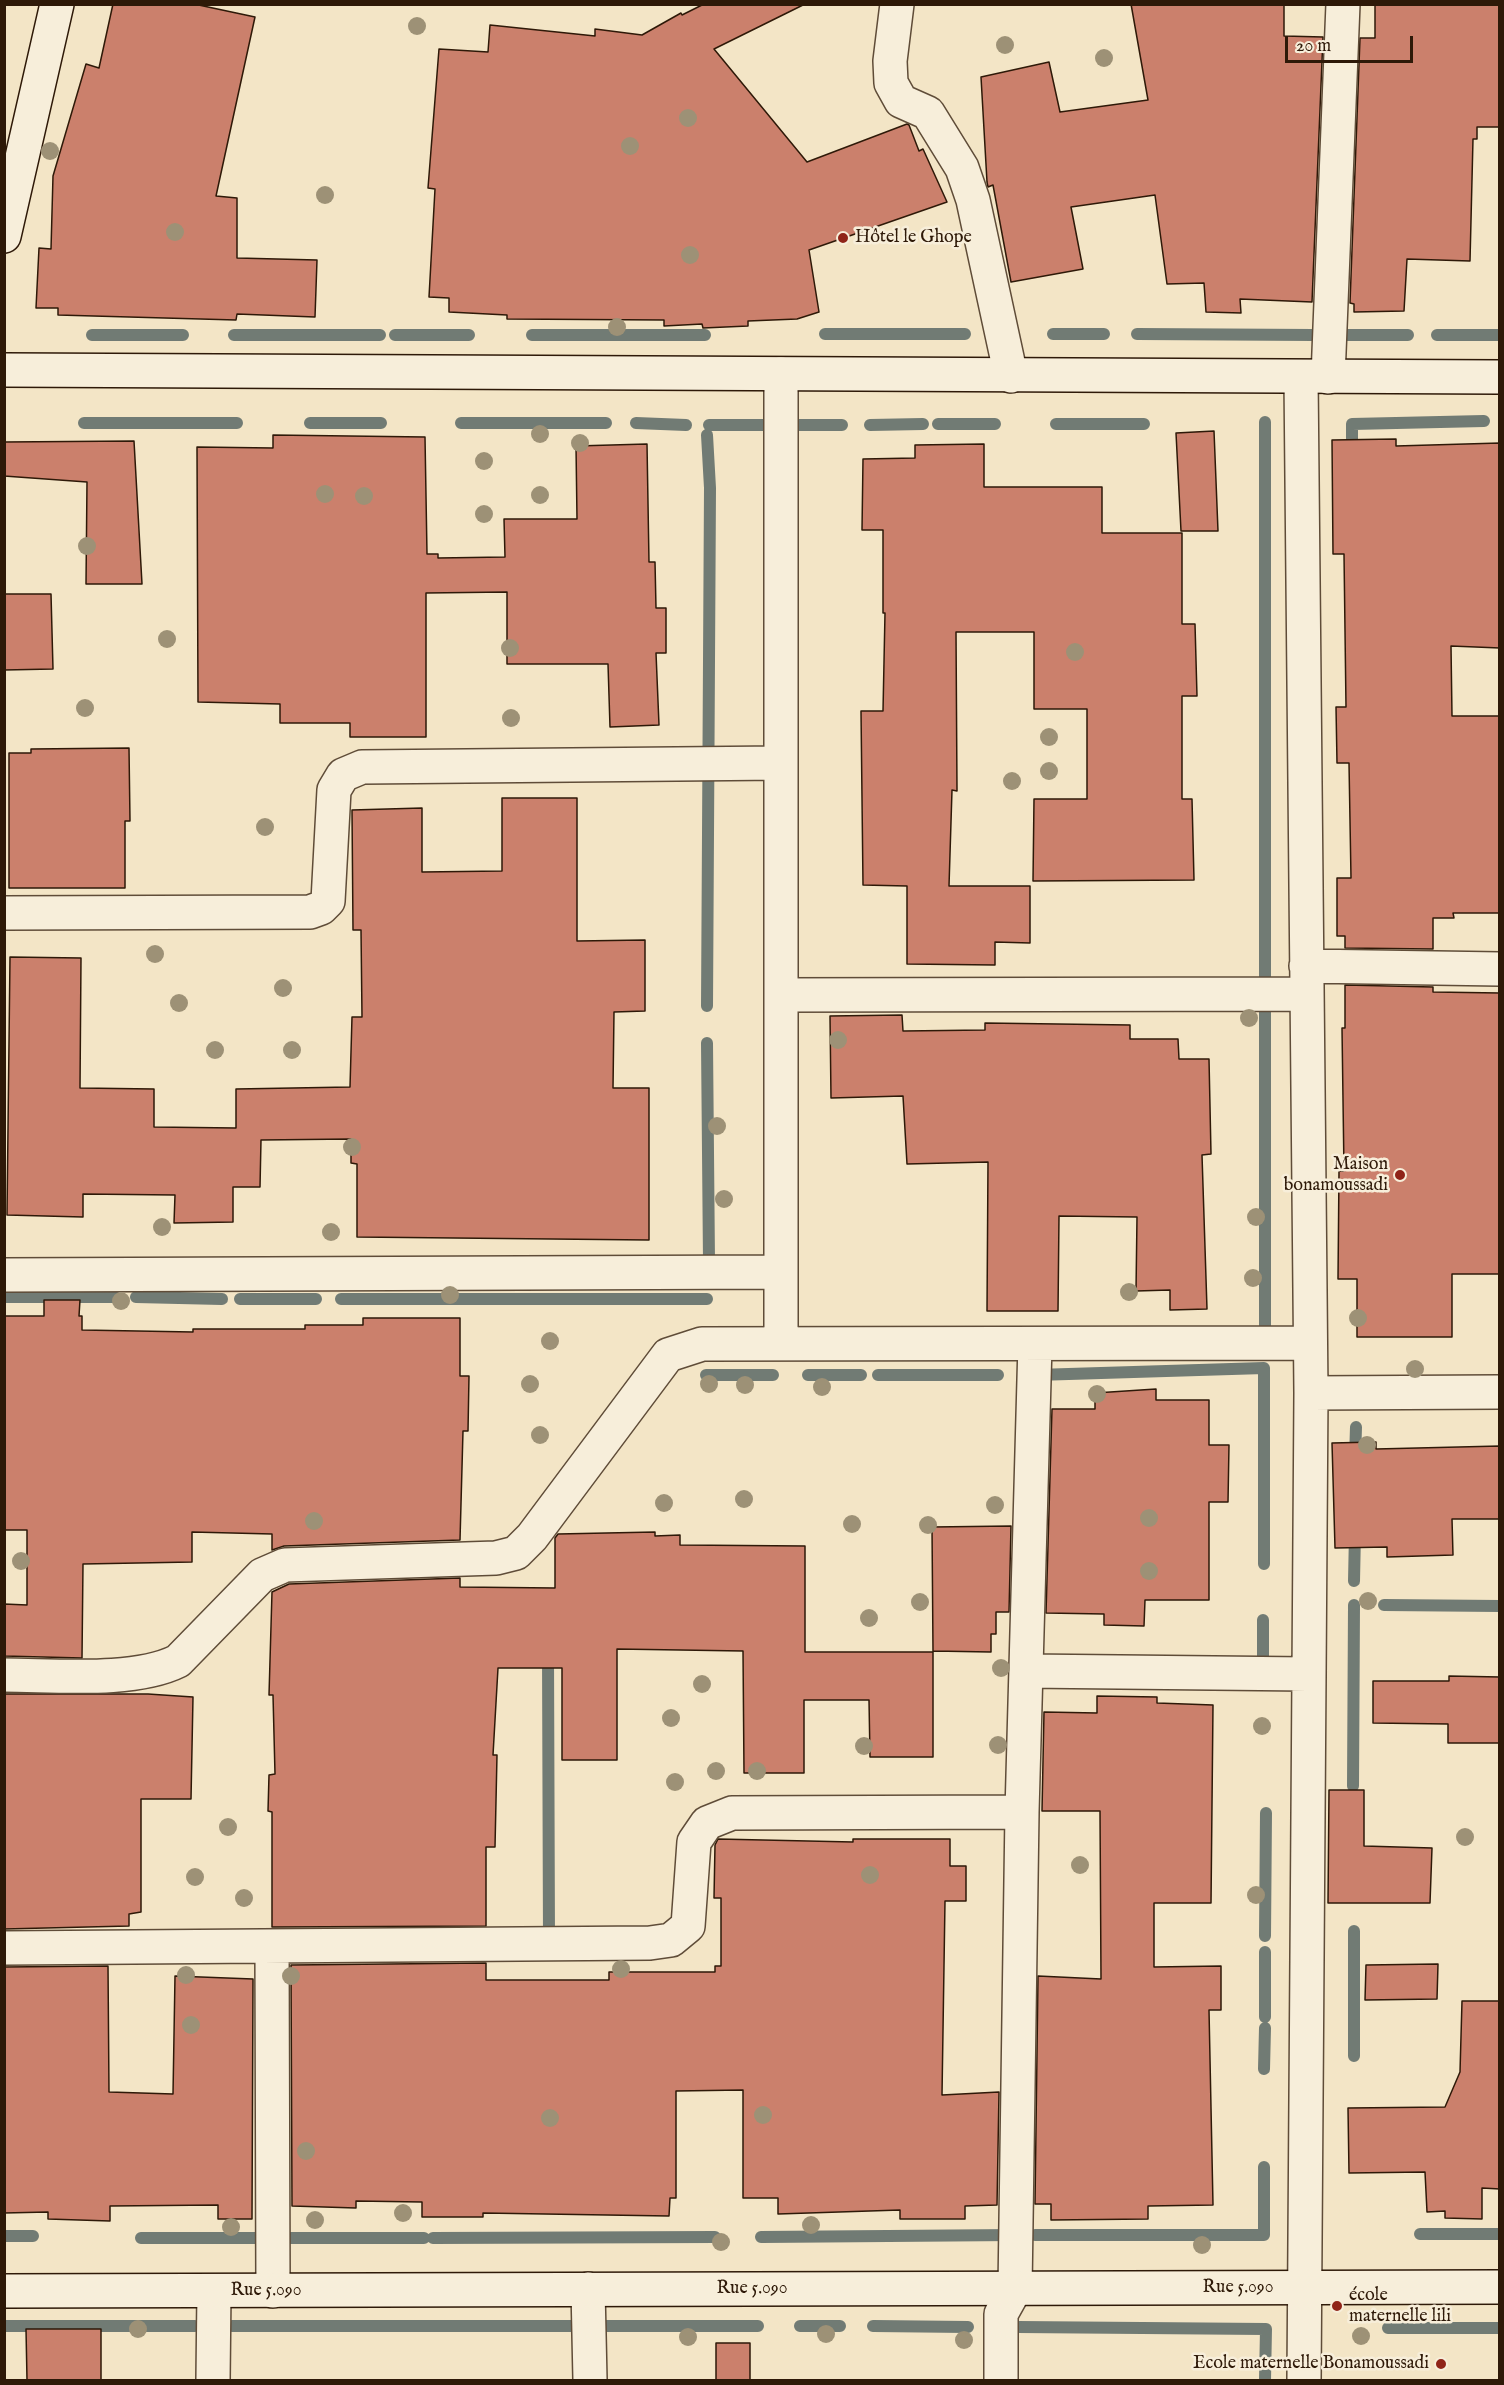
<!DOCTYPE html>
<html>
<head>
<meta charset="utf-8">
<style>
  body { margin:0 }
  #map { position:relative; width:1504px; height:2385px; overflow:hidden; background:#f3e5c6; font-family:"IM FELL English",serif }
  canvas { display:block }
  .frame { position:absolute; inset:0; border:6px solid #2e1908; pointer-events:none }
  .scale { position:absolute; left:1285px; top:36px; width:128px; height:27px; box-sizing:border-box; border:3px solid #2e1908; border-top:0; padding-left:8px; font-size:18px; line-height:21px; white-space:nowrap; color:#2e1908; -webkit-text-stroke:4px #f7eeda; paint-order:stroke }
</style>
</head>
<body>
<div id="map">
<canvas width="1504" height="2385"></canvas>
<div class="frame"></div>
<div class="scale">20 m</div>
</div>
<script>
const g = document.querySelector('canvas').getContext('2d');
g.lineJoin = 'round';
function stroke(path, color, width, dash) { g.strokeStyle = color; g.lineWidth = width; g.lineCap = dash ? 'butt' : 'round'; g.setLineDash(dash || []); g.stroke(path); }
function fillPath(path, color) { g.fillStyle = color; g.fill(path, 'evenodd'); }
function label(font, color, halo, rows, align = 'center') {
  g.font = font + ' "IM FELL English",serif'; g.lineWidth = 5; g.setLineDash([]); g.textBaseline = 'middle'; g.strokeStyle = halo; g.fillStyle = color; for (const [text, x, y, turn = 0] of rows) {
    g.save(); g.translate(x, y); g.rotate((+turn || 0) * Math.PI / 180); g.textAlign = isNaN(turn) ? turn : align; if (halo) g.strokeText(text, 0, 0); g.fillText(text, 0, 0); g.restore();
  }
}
stroke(new Path2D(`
  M825,334h140
  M1053,334h51
  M1137,334l176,1
  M92,335h91
  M234,335h146
  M395,335h74
  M532,335h173
  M1337,335h71
  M1437,335h63
  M1265,422v921
  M84,423h153
  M310,423h71
  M461,423h145
  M636,423l50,2
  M938,424h57
  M1056,424h88
  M709,425h133
  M870,425l53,-1
  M707,435l3,53 -3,518
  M1352,454v-30l132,-3
  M707,1043l2,219
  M4,1297h111
  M136,1297l86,2
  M240,1299h76
  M341,1299h366
  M706,1375h67
  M808,1375h53
  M878,1375h120
  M1036,1375l228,-7v196
  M1355,1459l1,-32
  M1354,1581l1,-48
  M1384,1605l116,1
  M1263,1620v53
  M548,1653l1,288
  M1353,1786l1,-181
  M1354,1931v125
  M1265,1936l1,-123
  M1265,1952v65
  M1264,2069l1,-41
  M1420,2234h80
  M1035,2235h229v-68
  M4,2236h29
  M761,2237l254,-2
  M141,2238h283
  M433,2238l282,-1
  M4,2326h191
  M232,2326h526
  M800,2326h40
  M873,2326l95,1
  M1018,2327l248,2 -1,51
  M1388,2328h112`), '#717b74', 12);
const building = new Path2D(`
  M113,4h81l61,13 -39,179 21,2v60l80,2 -2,57 -78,-3 -1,6 -178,-5v-7h-22l3,-60 12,1 2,-73 33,-112 13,4z
  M704,4h101l-91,45 93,113 100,-38 2,1 10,26 4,-2 24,53 -138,48 10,62 -22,7 -49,2v5l-45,2 -1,-4 -38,2v-6l-157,-1v-4l-58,-3v-14l-20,-1 6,-108 -7,-1 11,-139 49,3 2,-27 105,11v-7l47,6 39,-22 1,2z
  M1131,4h153v32l39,1 -11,265 -72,-3 1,14 -35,-1 -2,-29 -37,1 -12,-89 -84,12 12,62 -72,13 -18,-97 -5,2 -1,-5 -6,-105 68,-15 11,50 88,-12z
  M1375,4h125v123h-23v12h-4l-3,122 -63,-2 -3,52 -50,1v-8l-4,-1 10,-265h15z
  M1214,431l4,100h-37l-5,-98z
  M273,435l152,2 2,117h11v4l67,-1 -1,-38h73l-1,-73 71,-2 2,118h6l1,46h10v45h-10l3,72 -49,2 -2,-63h-101v-72l-81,1v144h-76v-14h-70v-19l-82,-2 -1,-255 76,1z
  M1396,439v7l104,-3v205l-49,-2 1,70h48v197h-47l1,5h-21v31l-88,-1v-12h-8v-58h14l-2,-115h-12l-1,-56h10l-2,-153h-11l-1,-114z
  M134,441l8,143h-56l1,-102 -83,-6v-34z
  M984,444v43h118v46h80v91h13l2,72h-15v103h10l2,81 -161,1 1,-82h53v-90h-53v-77h-78l1,159 -5,-1 -3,96h81v57l-35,-1v23l-88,-1v-78l-44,-1 -2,-174h22l2,-98h-2v-83h-21l1,-71 52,-1v-13z
  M4,594h47l2,75 -49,1z
  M129,748l1,73h-5v67h-116v-135h22v-4z
  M502,798h75v143l68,-1v71l-31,1 -1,76h36v152l-292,-3v-73l-6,-1v-24l-90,1 -1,47h-27v35l-59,1 1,-28 -92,-1v23l-76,-2 3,-258 71,1 -1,130 74,1v38l82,1v-39l114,-2 2,-70h10l-1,-87h-8l-1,-120 70,-2v64l80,-1z
  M1345,985l88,2v5l67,1v281h-48v63h-95v-58h-19l1,-108h5l-2,-143h3z
  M902,1015l1,16 82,-1v-7l145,2v14h48l1,20h30l2,95 -9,1 5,154 -37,1v-20l-34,1 1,-74 -78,-1 -1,95h-71l1,-149 -81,2 -4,-68 -72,2 -1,-82z
  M44,1300h36l-1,16h3v14l111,2v-3h112v-4h58v-7h97v58h9l-1,55h-5l-3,109 -176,6 -12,4v-16l-80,-2v30l-109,2 -1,94 -78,-2v-52l23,1v-75h-23v-214h40z
  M1156,1389v11h53v45h20l-1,57h-19v98h-64l-1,26 -40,-1v-11l-58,-1 6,-204h43v-16z
  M1376,1442v7l124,-3v73h-48l1,36 -66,2v-10l-52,1 -3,-105z
  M1011,1526l-2,86h-13v22h-5v18l-58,-1 -1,-124z
  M655,1532v4l25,-1v10l125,1v106h128v105h-63l-1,-57h-65v73h-60l-1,-122 -126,-2v111h-55v-92h-64l-5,87h4l-2,92h-9v79l-214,1v-115l-4,-1 1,-36 6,-1 -2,-79h-4l3,-103 17,-8 171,-6v9l95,1v-50l3,-4z
  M1449,1676l51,1v66h-52v-19l-75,-1v-42h76z
  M4,1694h144l45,3 -2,102h-50v113l-12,2v12l-125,3z
  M1097,1696l60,1v6l56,2 -2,198h-57v64l67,-1v44h-12l4,195 -65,1v13l-97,1v-16h-16l3,-228 63,3 -1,-168h-58l2,-99 53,1z
  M1329,1790h35v56l68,2 -2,55h-102z
  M718,1839l135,3v-3h97v27h16v35h-21l-3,194 57,-3 -2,113 -32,1v13h-65v-9l-122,4v-16h-35v-108l-67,1v107h-6l-1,18 -186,-3v4h-61v-15l-66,-1v7l-64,-2 -1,-241 195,-2v17h123v-8h106v-6h6v-68h-7l1,-53z
  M1438,1964l-1,35 -72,1 1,-35z
  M108,1966l1,126 64,2 2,-118 78,3 -1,240h-34v-14l-108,1v15l-62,-2v-7l-44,1v-246z
  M1462,2001h38v188l-18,-1v31l-37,-1v-7l-18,1 -2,-40 -76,1 -1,-65 97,-1 15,-35z
  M26,2329h75v51h-74z
  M716,2343h34v37h-34z`);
fillPath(building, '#cb806c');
stroke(building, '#2e1908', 1.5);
const street = new Path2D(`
  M897,4l-7,57 1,22 10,18 27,12 34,55 11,32 38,176
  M1301,377l10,1016 -7,987
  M1328,377l15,-373
  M4,913l306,-1 11,-4 7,-7 6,-111 9,-15 19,-8 419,-4
  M1306,966l194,3
  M781,995l525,-1
  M4,1275l777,-3
  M781,1344v-970
  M1311,1393l189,-1
  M1026,1671l281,3
  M4,1675c51,0 130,8 174,-14l84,-86 23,-10 211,-7 20,-5 16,-16 136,-182 34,-11 608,-1
  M272,1946l1,345
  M4,1948l646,-5 21,-3 17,-14 6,-84 13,-19 25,-10 290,-1
  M588,2289l2,91
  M213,2380l1,-89
  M1001,2380v-66l14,-25 7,-477 13,-468`);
const secondary = new Path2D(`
  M4,236l53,-232
  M4,370l1496,7
  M4,2291l1496,-4`);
stroke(street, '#5f4c38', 36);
stroke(secondary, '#2e1908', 36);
stroke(street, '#f7eeda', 33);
stroke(secondary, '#f7eeda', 33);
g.fillStyle = '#9d9176';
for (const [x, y] of [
  [417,26],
  [1005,45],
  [1104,58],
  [688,118],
  [630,146],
  [50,151],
  [325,195],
  [175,232],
  [690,255],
  [617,327],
  [540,434],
  [580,443],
  [484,461],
  [325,494],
  [540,495],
  [364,496],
  [484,514],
  [87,546],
  [167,639],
  [510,648],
  [1075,652],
  [85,708],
  [511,718],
  [1049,737],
  [1049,771],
  [1012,781],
  [265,827],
  [155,954],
  [283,988],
  [179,1003],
  [1249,1018],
  [838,1040],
  [215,1050],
  [292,1050],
  [717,1126],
  [352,1147],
  [724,1199],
  [1256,1217],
  [162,1227],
  [331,1232],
  [1253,1278],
  [1129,1292],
  [450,1295],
  [121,1301],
  [1358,1318],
  [550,1341],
  [1415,1369],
  [530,1384],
  [709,1384],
  [745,1385],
  [822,1387],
  [1097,1394],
  [540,1435],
  [1367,1445],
  [744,1499],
  [664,1503],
  [995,1505],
  [1149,1518],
  [314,1521],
  [852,1524],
  [928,1525],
  [21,1561],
  [1149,1571],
  [1368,1601],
  [920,1602],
  [869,1618],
  [1001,1668],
  [702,1684],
  [671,1718],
  [1262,1726],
  [998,1745],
  [864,1746],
  [716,1771],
  [757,1771],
  [675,1782],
  [228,1827],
  [1465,1837],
  [1080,1865],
  [870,1875],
  [195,1877],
  [1256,1895],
  [244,1898],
  [621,1969],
  [186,1975],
  [291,1976],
  [191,2025],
  [763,2115],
  [550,2118],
  [306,2151],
  [403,2213],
  [315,2220],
  [811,2225],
  [231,2227],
  [721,2242],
  [1202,2245],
  [138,2329],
  [826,2334],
  [1361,2336],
  [688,2337],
  [964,2340]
]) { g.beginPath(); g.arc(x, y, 9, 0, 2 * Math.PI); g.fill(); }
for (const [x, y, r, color] of [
  [843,238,6,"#8f2418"],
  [1400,1175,6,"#8f2418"],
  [1337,2306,6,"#8f2418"],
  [1441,2364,6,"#8f2418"]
]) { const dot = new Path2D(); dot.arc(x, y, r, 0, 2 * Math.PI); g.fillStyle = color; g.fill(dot); stroke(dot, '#f7eeda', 2); }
label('18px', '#2e1908', '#f7eeda', [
  ["Hôtel le Ghope",855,238],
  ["Maison",1388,1165,"right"],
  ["bonamoussadi",1388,1186,"right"],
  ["école",1349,2296],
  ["maternelle lili",1349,2317],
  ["Ecole maternelle Bonamoussadi",1429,2364,"right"]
], 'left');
label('18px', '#2e1908', '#f7eeda', [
  ["Rue 5.090",1238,2288],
  ["Rue 5.090",752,2289],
  ["Rue 5.090",266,2291]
]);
</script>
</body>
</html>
